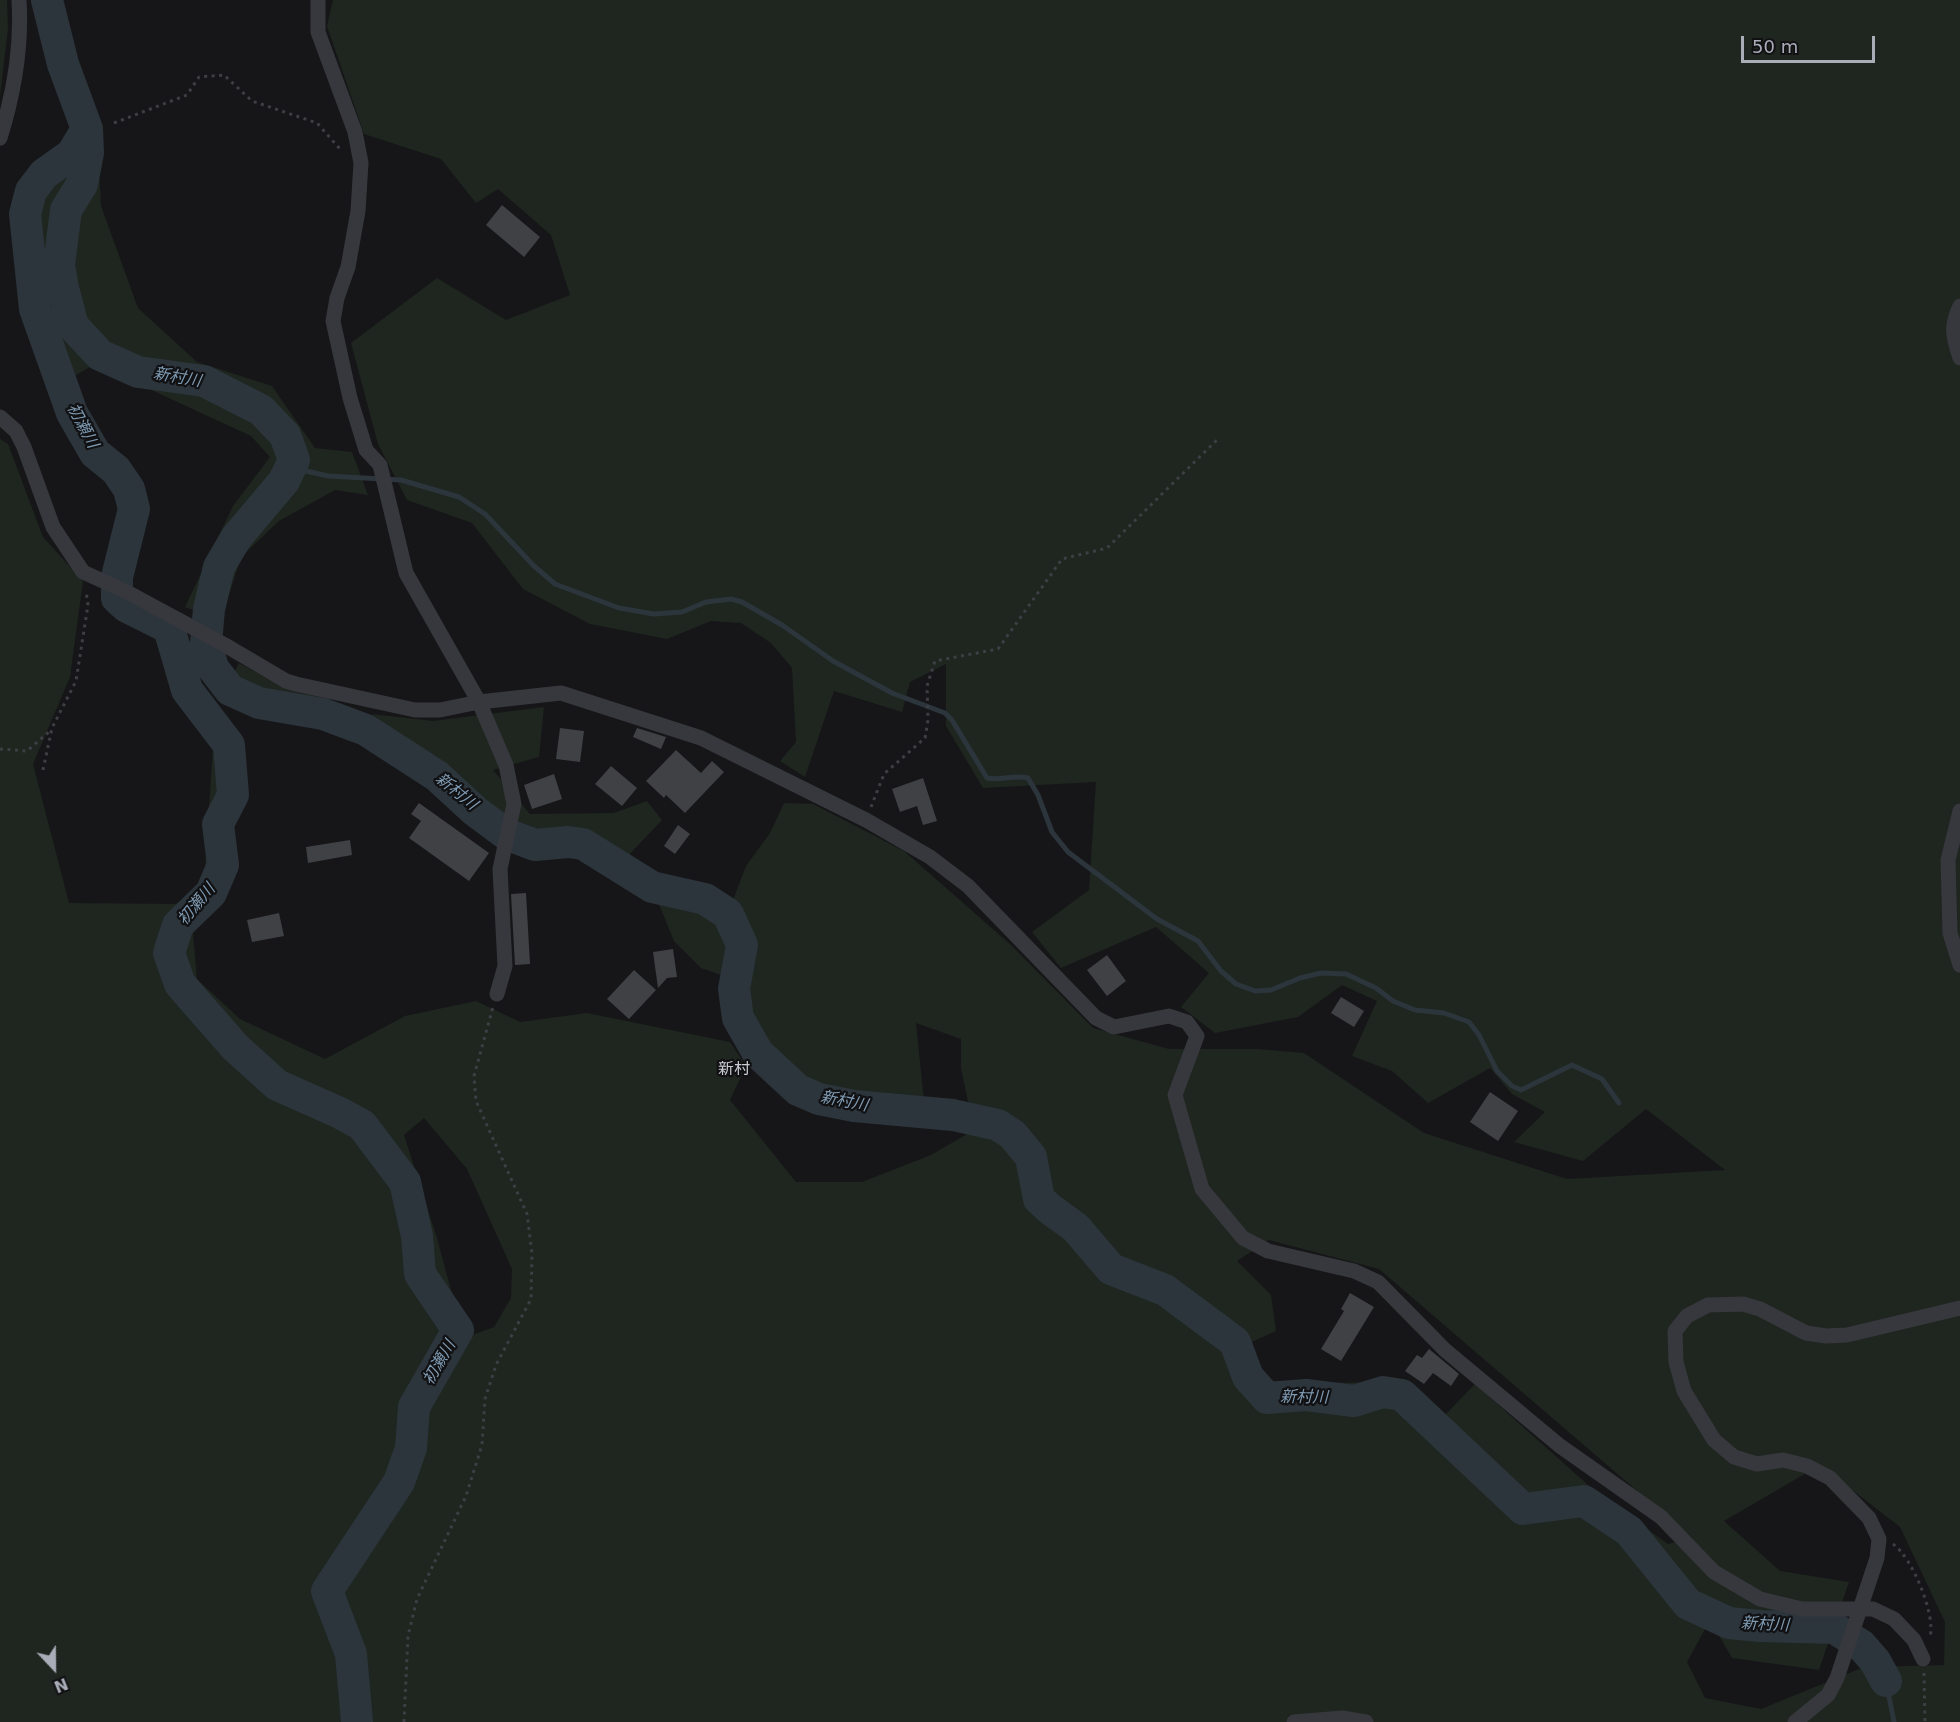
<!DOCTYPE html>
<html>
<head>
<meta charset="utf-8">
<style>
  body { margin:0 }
  #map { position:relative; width:1960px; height:1722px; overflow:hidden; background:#161618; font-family:"DejaVu Sans",sans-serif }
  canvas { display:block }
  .north { position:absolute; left:24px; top:1638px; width:60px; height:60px; -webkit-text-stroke:4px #111113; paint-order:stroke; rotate:158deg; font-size:16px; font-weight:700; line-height:24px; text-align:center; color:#a8adb8 }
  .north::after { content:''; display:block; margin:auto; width:21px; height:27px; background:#a8adb8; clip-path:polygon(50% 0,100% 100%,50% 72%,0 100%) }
  .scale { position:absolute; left:1741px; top:36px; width:134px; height:27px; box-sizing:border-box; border:3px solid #a8adb8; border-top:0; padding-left:8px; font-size:18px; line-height:21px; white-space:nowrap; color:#a8adb8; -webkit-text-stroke:4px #111113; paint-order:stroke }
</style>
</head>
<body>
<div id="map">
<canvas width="1960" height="1722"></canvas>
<div class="north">N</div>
<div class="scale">50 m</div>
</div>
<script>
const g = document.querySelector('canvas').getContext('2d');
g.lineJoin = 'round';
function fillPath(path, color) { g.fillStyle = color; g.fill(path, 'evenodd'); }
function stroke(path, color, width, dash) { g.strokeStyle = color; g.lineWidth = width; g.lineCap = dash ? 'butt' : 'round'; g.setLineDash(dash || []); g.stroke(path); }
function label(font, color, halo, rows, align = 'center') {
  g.font = font + ' "DejaVu Sans","Noto Sans JP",sans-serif'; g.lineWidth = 4.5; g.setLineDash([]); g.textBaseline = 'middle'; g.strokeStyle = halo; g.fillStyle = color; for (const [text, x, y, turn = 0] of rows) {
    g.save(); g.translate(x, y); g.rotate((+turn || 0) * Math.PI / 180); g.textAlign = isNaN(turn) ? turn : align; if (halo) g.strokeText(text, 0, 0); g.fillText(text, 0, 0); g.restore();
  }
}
fillPath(new Path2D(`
  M0,0h7l1,29 -8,67z
  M333,0h1627v1722h-1960v-1283l8,5 35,93 40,44 -13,96 -37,87 36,139 107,1 28,-21 9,-137 -35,-53 -17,-53 15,-15 29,66 31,45 12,62 -20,31 8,39 -43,65 4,46 43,40 85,40 80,-43 71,-15 44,21 67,-9 143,29 16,24 -16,34 66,82h66l69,-27 43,-25 -13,-62v-29l-45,-16 8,78 -51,7 -64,-13 -43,-39 -20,-48 5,-77 -18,-31 13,-34 24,-33 14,-30 29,1 91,47 107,94 82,83 76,21h88l47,4 120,80 143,46 158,-9 -79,-61 -63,52 -69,-19 31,-30 -33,-18 -22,-26 -62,35 -36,-32 -40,-15 25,-55 -35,-16 -44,32 -83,16 -34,-26 28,-34 -53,-46 -95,41 -29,-36 57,-42 7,-108 -113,6 -37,-62v-62l-36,18 -8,30 -68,-21 -29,86 -25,-16 16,-19 -4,-74 -21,-25 -30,-20 -30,-2 -44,18 -77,-15 -67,-35 -51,-66 -65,-23 -29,-56 -27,-101 86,-65 69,42 64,-25 -19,-60 -53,-46 -22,14 -35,-44 -77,-25 -37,-108zM424,1118l43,51 45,100 -1,29 -17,29 -27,10 -12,-32 -18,-67 -33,-103zM1269,1240l110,29 313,269 -24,6 -71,-51 -122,-109 -32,33 -31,-30 -33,-5 -108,2 -26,-39 31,-14 -5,-36 -34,-34zM1820,1465l80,62 45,95 -1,43 -80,2 -103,42 -56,-11 -18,-36 23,-42 22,38 87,12 30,-88 -69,-11 -56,-50z
  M76,162l23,6 2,38 37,102 59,54 75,24 43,62 37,4 16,43 -33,-5 -56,31 -38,36 -20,63 -36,-13 48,-101 37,-49 -19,-21 -156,-72 -24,14 -28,-67 -6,-104 7,-20z
  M239,663l45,25 45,10 -1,7 -61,-10 -35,-18z
  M544,707l-5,50 -46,13 37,44 84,-1 33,-12 15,19 -35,37 -40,-20 -52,-1 -22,-7 -54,-49 -87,-66 61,7z
  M658,902l48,5 26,38 -11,30 -20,-7 -27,-27z`), '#1e261f');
stroke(new Path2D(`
  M294,460l12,11 22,5 73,4 58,17 26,17 49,52 21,18 64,24 35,6 28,-2 24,-10 25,-3 11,3 40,23 51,36 59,32 53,20 7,7 35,58c15,3 27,-4 41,0l10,17 14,37 16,20 89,67 41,22 23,30 15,13 19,7 16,-1 29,-12 21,-5 25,1 30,14 17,13 22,9 29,3 25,9 10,13 18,36 15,15 9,4 51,-25 30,14 17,24
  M1886,1681l8,41`), '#2c353c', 5);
stroke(new Path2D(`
  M47,0l16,64 24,65 1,24 -6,31 -16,26 -7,55 4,23 10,38 27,29 38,17 66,9 57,29 24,25 9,25 -10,21 -48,57 -17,29 -10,42 -3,34 7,25 17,22 29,13 64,11 43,16 71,46 38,35 31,23 29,11 33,-3 15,2 69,43 53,12 23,15 14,31 -8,44 4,29 20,35 40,37 21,9 35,7 99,9 45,10 15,10 18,22 8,42 11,10 26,19 35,41 54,21 70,52 13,35 19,21 39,-3 48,6 29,-9 19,3 121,114 61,-8 45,30 59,73 41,19 31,3 74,2 27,17 14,16 11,20
  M87,129l-15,25 -28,20 -13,17 -6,23 10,95 37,104 23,40 21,17 13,19 5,20 -17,68v21l10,9 42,21 18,62 42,55 4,50 -15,29 5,41 -12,28 -33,32 -9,28 11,31 55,63 42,38 63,28 22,12 43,57 12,54 3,38 38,56 -44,77 -3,41 -12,34 -72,109 24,63 6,68`), '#2c353c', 32);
fillPath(new Path2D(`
  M502,205l38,32 -16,20 -38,-32z
  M560,728l24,3 -4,31 -24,-3z
  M637,728l29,9 -5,12 -28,-12z
  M676,750l25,23 11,-12 12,11 -39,41 -19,-18 -2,3 -18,-17z
  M611,766l26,22 -15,18 -27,-22z
  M554,774l8,25 -30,10 -8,-24z
  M923,778l14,43 -14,4 -6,-19 -17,6 -8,-23z
  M419,803l70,50 -20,28 -60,-43 12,-17 -10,-7z
  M678,825l12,9 -15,20 -11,-8z
  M350,840l2,15 -44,8 -2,-16z
  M526,893l4,71 -15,1 -4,-71z
  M279,913l5,23 -32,6 -5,-22z
  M673,949l4,28 -10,1 -9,10 -5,-36z
  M1107,955l19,26 -19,15 -20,-26z
  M634,970l22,20 -27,29 -22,-20z
  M1341,997l23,14 -10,16 -23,-14z
  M1490,1092l28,19 -20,30 -28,-19z
  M1350,1293l24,14 -33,54 -20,-12 23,-38 -3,-2z
  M1429,1349l30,25 -8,12 -18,-13 -9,11 -19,-13 12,-16 5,3z`), '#404145');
stroke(new Path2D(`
  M114,123l73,-28 12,-18 25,-2 28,26 65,22 23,26
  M0,749l27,2 24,-21
  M43,770l9,-42 24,-47 12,-76 -2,-14
  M871,807l13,-33 41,-36 3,-18 -1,-34 8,-25 63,-12 64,-90 45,-11 112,-110
  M1893,1544c19,13 43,71 37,93
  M1924,1673l1,49
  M404,1722l4,-86 9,-37 49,-103 16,-51 3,-46 11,-34 35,-66 1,-46 -5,-39 -51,-113 -2,-25 19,-69`), '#3d3f44', 3, [3, 4.5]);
stroke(new Path2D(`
  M318,0v32l37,100 6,31 -3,48 -10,56 -11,31 -4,23 17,77 16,52 14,15 26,108 73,129 27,63 8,39 -14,65 5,97 -8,28
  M0,138c14,-45 22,-91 19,-138
  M1960,306c-10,21 -7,31 0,52
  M0,417l16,14 8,16 29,80 30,45 44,20 98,53 61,36 10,3 119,26h25l39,-8 82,-9 140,45 165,82 64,37 38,29 128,132 18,9 55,-11 18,6 10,14 -22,59 27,94 41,49 25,13 86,20 24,11 67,68 115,96 101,71 53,55 46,27 42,10h71l21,10 20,21 9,19
  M1960,811l-12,49 2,73 10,32
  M1294,1722l48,-4 24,4
  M1795,1722l33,-27 9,-17 40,-120 2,-19 -10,-21 -39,-40 -23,-12 -24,-6 -26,4 -23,-7 -20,-17 -30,-49 -8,-29 -1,-31 12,-15 21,-11 35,-1 17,5 46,24 20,3 21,-1 113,-27`), '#37383d', 15);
label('italic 16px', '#7f9bb3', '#111113', [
  ["新村川",177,378,10],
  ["初瀬川",82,426,62],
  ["新村川",456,792,39],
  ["初瀬川",197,905,-50],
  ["新村川",844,1102,11],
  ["初瀬川",440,1363,-60],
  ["新村川",1304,1398,1],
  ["新村川",1765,1625,3]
]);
label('16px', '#c9ccd4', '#111113', [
  ["新村",734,1070]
]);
</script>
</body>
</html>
